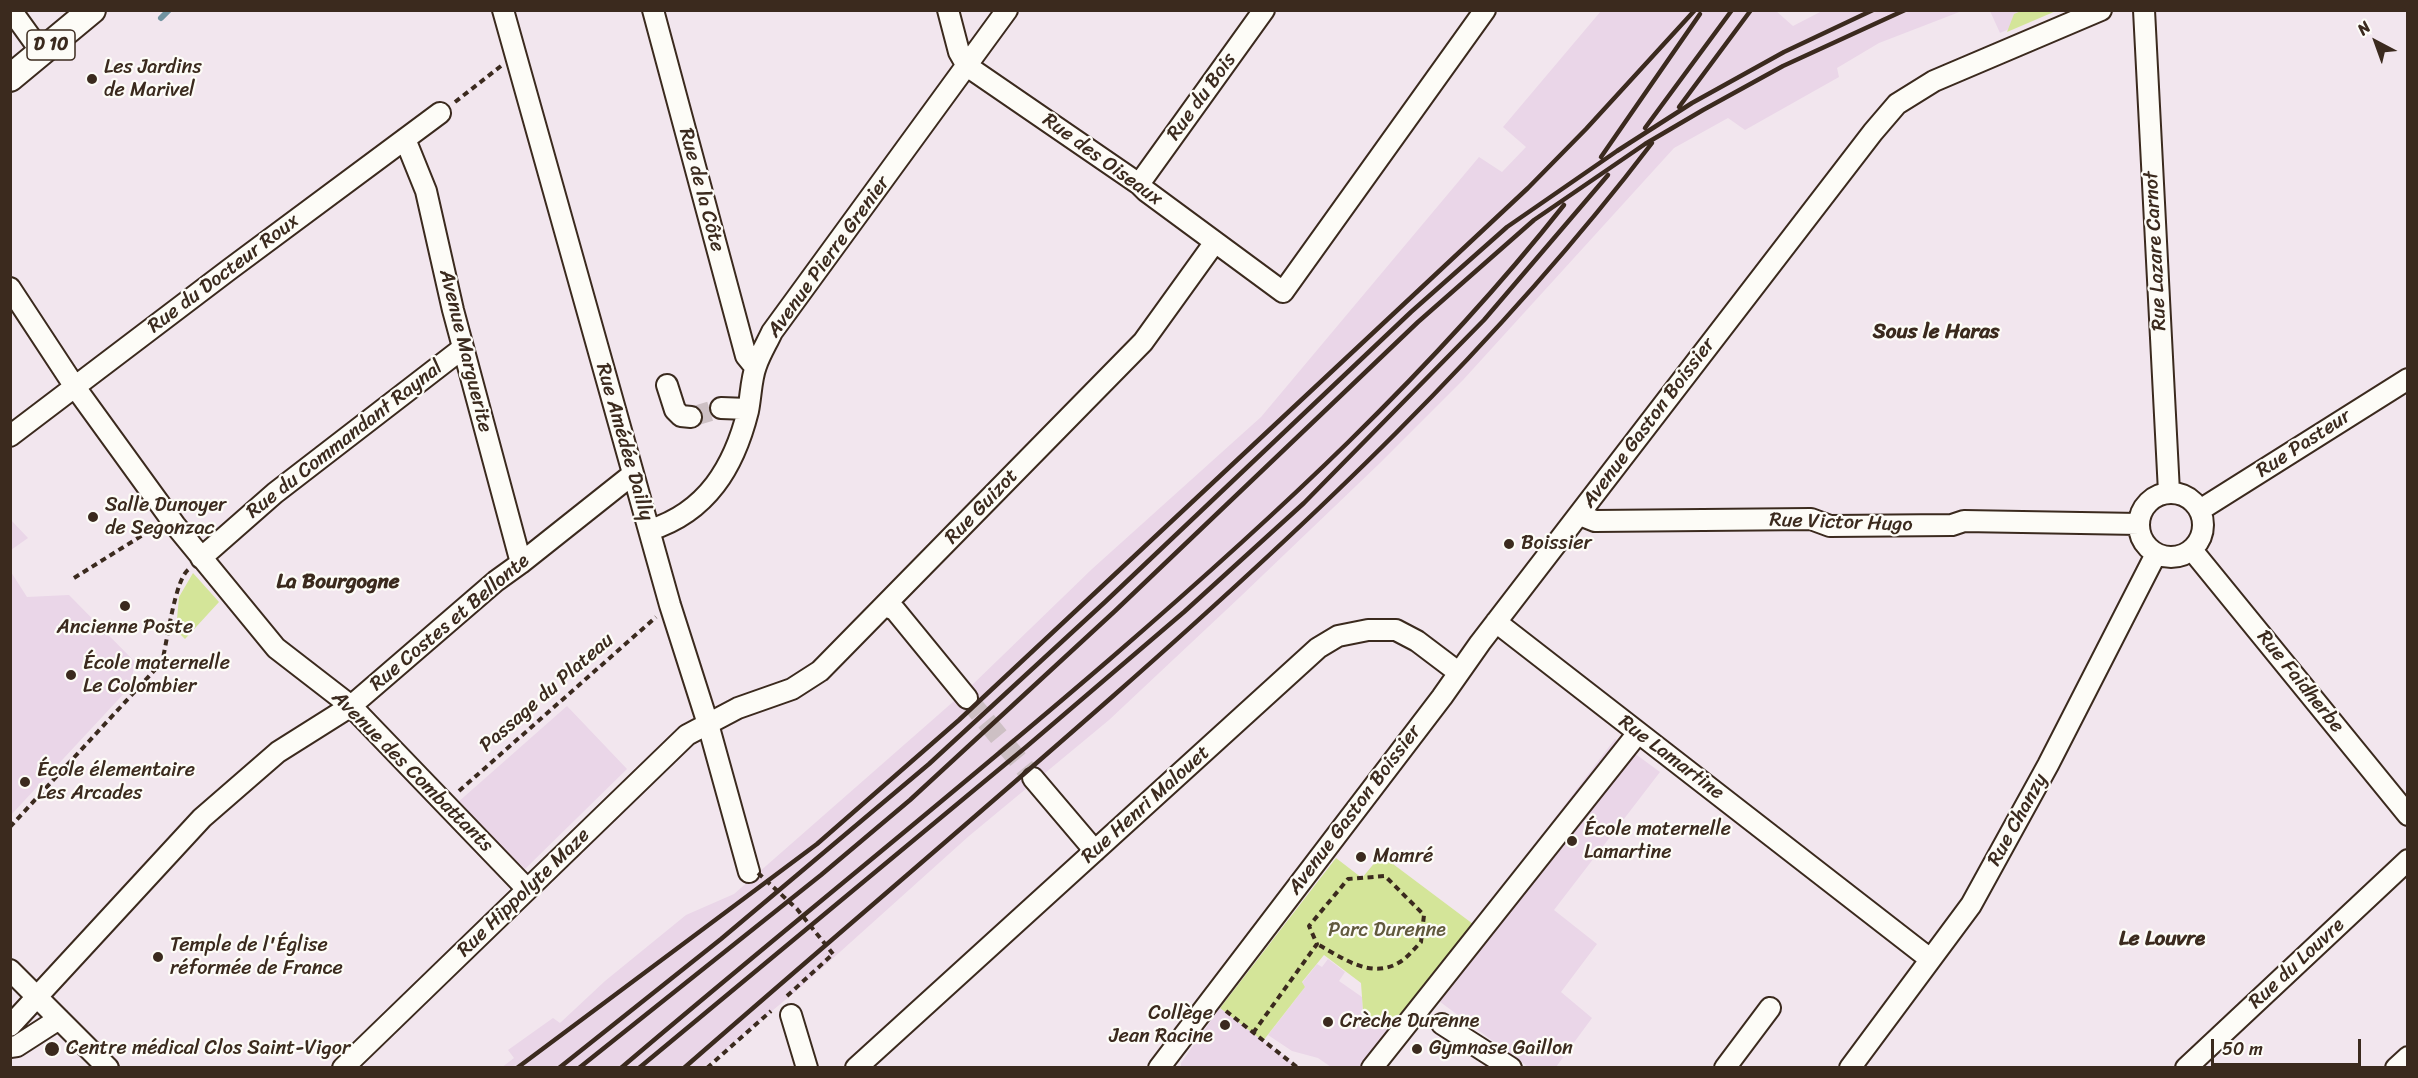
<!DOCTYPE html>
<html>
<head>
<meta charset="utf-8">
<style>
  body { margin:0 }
  #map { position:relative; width:2418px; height:1078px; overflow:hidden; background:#f2e6ee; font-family:Sriracha,sans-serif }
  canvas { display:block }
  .frame { position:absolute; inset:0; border:12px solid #3b2a1e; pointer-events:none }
  .north { position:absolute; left:2346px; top:12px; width:60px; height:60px; -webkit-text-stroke:4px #fdfcf7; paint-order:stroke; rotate:319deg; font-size:16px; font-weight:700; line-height:24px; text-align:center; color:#3b2a1e }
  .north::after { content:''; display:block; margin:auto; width:21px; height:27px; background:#3b2a1e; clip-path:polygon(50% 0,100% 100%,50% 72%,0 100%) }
  .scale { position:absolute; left:2211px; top:1039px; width:150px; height:27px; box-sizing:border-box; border:3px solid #3b2a1e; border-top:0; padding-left:8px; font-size:18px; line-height:21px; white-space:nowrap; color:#3b2a1e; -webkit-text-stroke:4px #fdfcf7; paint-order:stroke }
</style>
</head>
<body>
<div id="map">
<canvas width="2418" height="1078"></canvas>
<div class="frame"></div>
<div class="north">N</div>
<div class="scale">50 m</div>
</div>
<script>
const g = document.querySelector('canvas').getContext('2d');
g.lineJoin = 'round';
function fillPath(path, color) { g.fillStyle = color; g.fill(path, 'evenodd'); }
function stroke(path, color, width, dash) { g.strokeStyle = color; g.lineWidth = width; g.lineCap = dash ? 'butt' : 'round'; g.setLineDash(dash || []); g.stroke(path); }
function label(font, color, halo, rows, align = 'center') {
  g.font = font + ' Sriracha,sans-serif'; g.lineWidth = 4.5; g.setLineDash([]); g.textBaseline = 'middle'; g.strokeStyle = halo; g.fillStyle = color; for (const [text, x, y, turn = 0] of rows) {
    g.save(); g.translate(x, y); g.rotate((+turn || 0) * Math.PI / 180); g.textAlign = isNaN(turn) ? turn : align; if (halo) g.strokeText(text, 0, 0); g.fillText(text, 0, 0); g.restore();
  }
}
fillPath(new Path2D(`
  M1601,11h175l17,15 29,-15h140l-83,32 -42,25 2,9 -94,53 -17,-12 -54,30 -211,232 -83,83 -140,134 -131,123 -140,116 -168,151 -97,80 -203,1 13,-10 -6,-8 45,-32 7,5 45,-42 81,-66 48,-21 236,-207 122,-118 169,-152 218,-260 23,15 24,-25 -23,-20z
  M1990,11h61l-51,22z
  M10,519l18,19 -17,12h-1z
  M11,572l16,25 42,-2 66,67 -5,25 -119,128z
  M567,706l60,63 -102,100 -68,-66z
  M1615,739l45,33 -106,138 43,34 -36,48 31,26 -36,49h-28l-104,-77z
  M1328,959l17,13 -6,9 23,16 1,14 29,21 -26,36 -35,-1 -13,-9 -26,-7 -24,-16 37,-48 -3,-4 15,-19 5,3z
  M1220,1008l43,33 35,26 -117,1v-5z`), '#ead6e8');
fillPath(new Path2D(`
  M2021,11v-1l35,1 -49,21 7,-18z
  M193,573l26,29 -34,37 -9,-9 3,-33z
  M1381,855l92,69 -81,108 -29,-21 -2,-28 -37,-28 -22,27 3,5 -42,54 -43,-33 116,-150 26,20z`), '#d4e599');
stroke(new Path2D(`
  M161,18l8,-8`), '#7193a0', 6);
stroke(new Path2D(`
  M691,417l30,-9
  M967,698l66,80`), '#cdc0c4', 20, [20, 10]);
const minor = new Path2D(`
  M11,10l31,43
  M503,10l167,595 38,119 41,148
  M653,10l93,346 9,11
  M948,10l11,42 8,14 172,118 7,7 137,101 202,-282
  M2144,10l25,482
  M405,139l21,52 27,119 68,253
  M1139,184l125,-174
  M10,288l65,99 100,138 101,123 75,58 176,183
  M667,385l8,25 6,6 10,1
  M721,408l27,1
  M10,436l220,-167 210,-156
  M2139 525a32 32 0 1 1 64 0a32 32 0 1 1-64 0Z
  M2200,510l208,-131
  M1580,515l15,6 216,-2 19,7 122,-1 12,-4 175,3
  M650,530c57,-18 84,-63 98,-119 3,-15 3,-32 8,-45 4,-12 11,-23 16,-34l235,-322
  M2192,550l216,265
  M201,558l74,-65 188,-145
  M885,606l10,4 72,88
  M1496,622l434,337
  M1033,778l62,73
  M10,970l98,98
  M791,1015l16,53
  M1442,1024l69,44
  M10,1026l192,-208 76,-66 73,-46 145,-125 25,-18 112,-89
  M10,1047l7,-1 42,-27
  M343,1068l344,-333 51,-27 54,-19 28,-18 323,-329 72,-100
  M856,1068l462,-420 20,-12 30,-6h28l21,11 41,31
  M1159,1068l283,-371 38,-54 393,-511 24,-28 37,-23 167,-71
  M1372,1068l266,-335
  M1725,1068l45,-60
  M1850,1068l121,-163 77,-140 108,-211
  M2186,1068l222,-208
  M2396,1068l12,-11`);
const major = new Path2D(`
  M10,78l82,-68`);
stroke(minor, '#3b2a1e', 24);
stroke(major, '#3b2a1e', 30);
stroke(new Path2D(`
  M455,102l46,-36
  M74,578l80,-50
  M459,791l197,-174
  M10,827l152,-165c5,-19 13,-84 27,-93
  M787,996l46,-42
  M1226,1011l72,57
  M1253,1033l64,-89 -8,-18 39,-47 37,-3 39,39 -3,27c-7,7 -13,15 -21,20 -29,18 -57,-4 -83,-18
  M707,1068l64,-57`), '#3b2a1e', 4, [6, 4.5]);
stroke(minor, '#fdfcf7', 20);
stroke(major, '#fdfcf7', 26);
stroke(new Path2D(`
  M1679,107l72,-97
  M1645,128l87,-118
  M1601,157l99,-143
  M517,1068l300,-224 142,-124 569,-532 58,-59 109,-119
  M559,1068l162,-129 208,-175 176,-162 306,-290 96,-85 110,-76 75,-48 92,-51 89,-42
  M579,1068l242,-193 89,-75 205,-189 303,-289 116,-102 111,-76 58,-34 80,-44 122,-56
  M621,1068c162,-138 328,-270 489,-409 162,-140 321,-286 454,-454
  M639,1068l387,-321 158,-135 120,-109 180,-183 124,-145
  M684,1068c142,-124 286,-246 428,-371 193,-170 383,-348 540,-554`), '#3b2a1e', 4.5);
stroke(new Path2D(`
  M758,873l39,36 36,45`), '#3b2a1e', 4, [6, 4.5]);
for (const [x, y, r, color] of [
  [92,79,6,"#3b2a1e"],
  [93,517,6,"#3b2a1e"],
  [1509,544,6,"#3b2a1e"],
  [125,606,6,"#3b2a1e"],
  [71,675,6,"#3b2a1e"],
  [25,782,6,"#3b2a1e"],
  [1572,841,6,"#3b2a1e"],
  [1361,857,6,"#3b2a1e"],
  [158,957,6,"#3b2a1e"],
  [1328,1022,6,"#3b2a1e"],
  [1225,1025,6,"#3b2a1e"],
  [52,1049,8,"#3b2a1e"],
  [1417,1049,6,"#3b2a1e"]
]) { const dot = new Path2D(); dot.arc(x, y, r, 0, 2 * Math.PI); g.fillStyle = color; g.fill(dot); stroke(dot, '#fdfcf7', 2); }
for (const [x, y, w] of [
  [51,45,48]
]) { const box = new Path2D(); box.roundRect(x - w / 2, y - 15, w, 30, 4.5); g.fillStyle = '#fdfcf7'; g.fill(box); stroke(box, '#3b2a1e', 1.5); }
label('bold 18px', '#3b2a1e', null, [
  ["D 10",51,45]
]);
label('20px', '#3b2a1e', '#fdfcf7', [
  ["Les Jardins",104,68],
  ["de Marivel",104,91],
  ["Salle Dunoyer",105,506],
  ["de Segonzac",105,529],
  ["Boissier",1521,544],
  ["Ancienne Poste",125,628,"center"],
  ["École maternelle",83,664],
  ["Le Colombier",83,687],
  ["École élementaire",37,771],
  ["Les Arcades",37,794],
  ["École maternelle",1584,830],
  ["Lamartine",1584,853],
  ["Mamré",1373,857],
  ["Temple de l'Église",170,946],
  ["réformée de France",170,969],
  ["Collège",1213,1014,"right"],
  ["Jean Racine",1213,1037,"right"],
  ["Crèche Durenne",1340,1022],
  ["Centre médical Clos Saint-Vigor",66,1049],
  ["Gymnase Gaillon",1429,1049]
], 'left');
label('20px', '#3b2a1e', '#fdfcf7', [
  ["Rue du Bois",1202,97,-54],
  ["Rue des Oiseaux",1102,160,36],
  ["Rue de la Côte",701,190,75],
  ["Rue Lazare Carnot",2156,251,-93],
  ["Avenue Pierre Grenier",829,257,-54],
  ["Rue du Docteur Roux",224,274,-37],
  ["Avenue Marguerite",465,351,76],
  ["Avenue Gaston Boissier",1649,423,-53],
  ["Rue du Commandant Raynal",345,440,-38],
  ["Rue Amédée Dailly",624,442,74],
  ["Rue Pasteur",2304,444,-33],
  ["Rue Guizot",982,507,-46],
  ["Rue Victor Hugo",1841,523,2],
  ["Rue Costes et Bellonte",450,623,-40],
  ["Rue Faidherbe",2300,682,51],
  ["Passage du Plateau",547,693,-41],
  ["Rue Lamartine",1671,758,37],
  ["Avenue des Combattants",412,772,45],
  ["Rue Henri Malouet",1146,805,-42],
  ["Avenue Gaston Boissier",1355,810,-53],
  ["Rue Chanzy",2018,820,-61],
  ["Rue Hippolyte Maze",524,893,-44],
  ["Rue du Louvre",2297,964,-43]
]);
label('20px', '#61593d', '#fdfcf7', [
  ["Parc Durenne",1387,931]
]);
label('bold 21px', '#3b2a1e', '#fdfcf7', [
  ["Sous le Haras",1936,333],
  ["La Bourgogne",338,583],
  ["Le Louvre",2162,940]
]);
</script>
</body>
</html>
